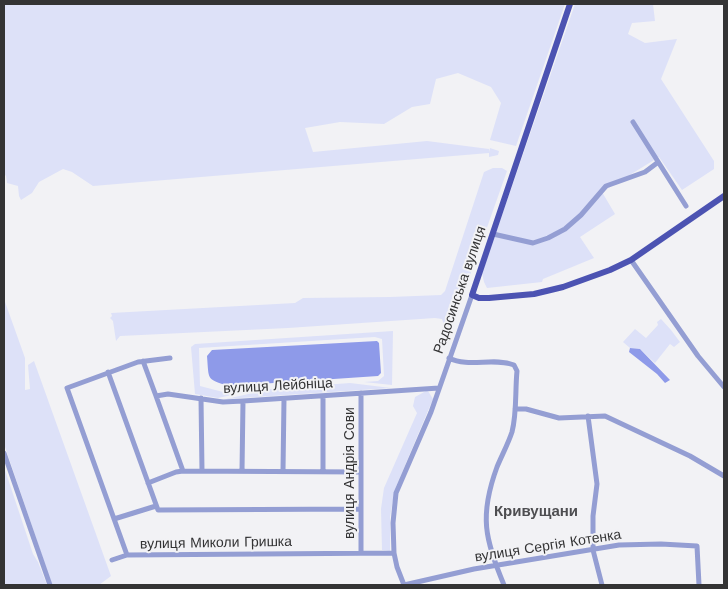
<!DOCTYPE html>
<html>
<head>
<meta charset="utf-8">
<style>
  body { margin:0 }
  #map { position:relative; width:728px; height:589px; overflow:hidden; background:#f2f2f5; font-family:"Work Sans",sans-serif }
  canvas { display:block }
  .frame { position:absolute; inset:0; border:5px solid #333334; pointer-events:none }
</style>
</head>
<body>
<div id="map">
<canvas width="728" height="589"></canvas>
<div class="frame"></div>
</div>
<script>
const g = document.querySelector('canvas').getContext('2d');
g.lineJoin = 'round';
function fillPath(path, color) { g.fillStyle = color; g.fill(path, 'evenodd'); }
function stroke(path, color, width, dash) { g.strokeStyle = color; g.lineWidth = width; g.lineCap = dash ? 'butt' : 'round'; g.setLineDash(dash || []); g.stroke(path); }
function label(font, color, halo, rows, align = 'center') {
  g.font = font + ' "Work Sans",sans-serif'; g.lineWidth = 4; g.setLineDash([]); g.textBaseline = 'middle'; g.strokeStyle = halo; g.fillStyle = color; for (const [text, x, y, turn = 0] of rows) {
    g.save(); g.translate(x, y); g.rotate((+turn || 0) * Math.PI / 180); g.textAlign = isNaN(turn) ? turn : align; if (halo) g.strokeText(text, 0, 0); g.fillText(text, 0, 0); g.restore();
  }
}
fillPath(new Path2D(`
  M4,4h561l-49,142 -26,-6 11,-37 -10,-16 -33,-14 -22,6 -6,25 -18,3 -28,17 -44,-2 -35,6 8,24 114,-11 62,8v3l1,-4 9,3 -1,4 -9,2v-4l-396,33 -21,-14 -9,-3 -24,13 -7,11 -11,7 -2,-4 -1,-10 -11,-3 -1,-7 -2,-2z
  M575,4h78l2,17 -23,2 -4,11 17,9 32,-4 -16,40 53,82v8l-32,21 -23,-33 -57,35 13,22 -35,23 14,21 -51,21 -1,3 -55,6 -3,-6 -2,-9z
  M493,168h9l5,3 -57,161 -5,-4 -3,-9 -7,-1 -147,10 -168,8 -4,5 -3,-20 -3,-3 2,-2 -1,-3 184,-10 8,-5 87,-1 51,-2 4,-4 39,-119z
  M4,299l21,59v32l5,-1 -2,-24 6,-4 77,215 -12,9h-47l-48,-141z
  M661,319l10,11 9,12 -6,5 -4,-3 -15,19 -15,-14 -10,-1 -7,-6 12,-13 11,9 12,-13 -1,-3z
  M393,331l-1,54 -28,-3 14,-1 6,-5 -2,-37 -7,-2 -176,11 1,38 23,6 32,-2 -37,8 -23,-4 -4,-47 4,-3z
  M350,383l41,5 -165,11 45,-10z
  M426,391h2l5,8 -38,90 -5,28v34l-8,-1 -1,-41 3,-21 33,-75 -4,-7 2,-9z
  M4,467l29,87 5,8 9,23h-43z`), '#dde1f8');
fillPath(new Path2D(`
  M377,341l2,2 2,30 -3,3 -149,10c-23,-7 -20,-6 -22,-30l5,-6z
  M630,348l10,1 30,31 -5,3 -8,-9 -28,-22z`), '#8e9ae9');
stroke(new Path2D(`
  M633,122l53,84
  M493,234l40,9 15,-5 17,-9 16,-14 25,-29 39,-14 12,-9
  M631,260l67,96 26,31
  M449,358c20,10 44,-1 65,7l3,6c-2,20 0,42 -5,61 -4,12 -10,23 -15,35 -18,49 -12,72 7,118
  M143,361l13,35 12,-2 55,8 20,-1 196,-13
  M108,372l50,138 203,-1
  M67,388l60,167 267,-2
  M67,388l71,-26 32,-4
  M156,396l27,75 178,1
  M323,396v76
  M201,398l1,73
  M515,409h11l33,9 46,-2 85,40 34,20
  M588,416l9,68 -4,32v34l9,35
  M4,453l46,132
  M242,471l1,-70
  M283,471l1,-72
  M148,483l28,-11 7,-1
  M114,519l42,-13
  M361,552v-159
  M112,560l15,-5
  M404,585l70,-16 145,-24 42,-1 36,2 2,39
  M404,585l-7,-18 -3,-14 -1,-30 3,-30 35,-81 41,-117`), '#949ed3', 5);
stroke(new Path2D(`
  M570,4l-98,291 7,3h10l45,-4 29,-7 47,-17 21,-10 93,-64`), '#4c53b2', 6);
label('14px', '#333334', '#f2f2f5', [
  ["Радосинська вулиця",460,290,-71],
  ["вулиця Лейбніца",278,386,-3],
  ["вулиця Андрія Сови",350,473,-90],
  ["вулиця Миколи Гришка",216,543,-1],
  ["вулиця Сергія Котенка",548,546,-9]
]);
label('bold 15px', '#4e4e51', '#f2f2f5', [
  ["Кривущани",536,512]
]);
</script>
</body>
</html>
